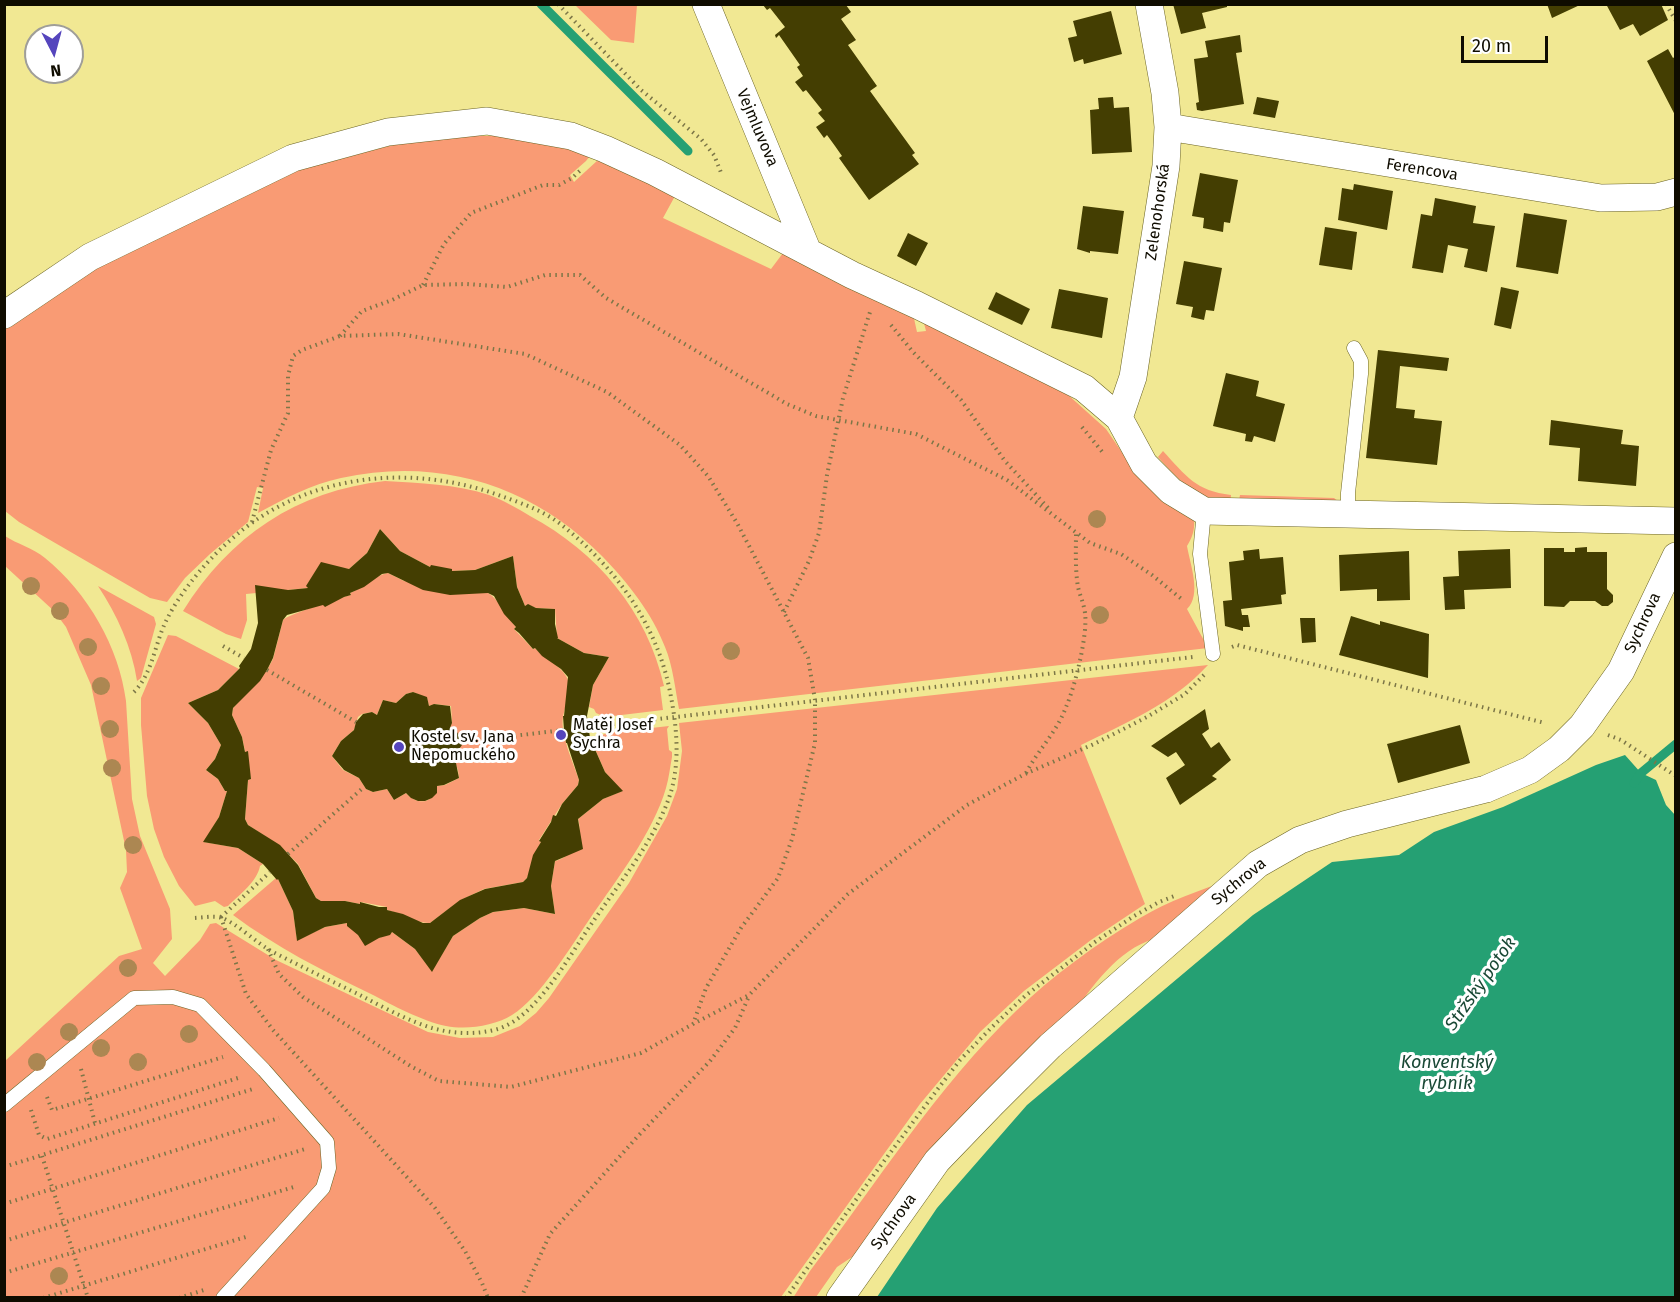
<!DOCTYPE html>
<html>
<head>
<meta charset="utf-8">
<style>
  body { margin:0 }
  #map { position:relative; width:1680px; height:1302px; overflow:hidden; background:#f1e893; font-family:"Fira Sans",sans-serif }
  canvas { display:block }
  .frame { position:absolute; inset:0; border:6px solid #0f0c00; pointer-events:none }
  .north { position:absolute; left:24px; top:24px; width:60px; height:60px; box-sizing:border-box; background:#fff; border:2px solid #9f9e99; border-radius:50%; rotate:174deg; font-size:16px; font-weight:700; line-height:24px; text-align:center; color:#0f0c00 }
  .north::after { content:''; display:block; margin:auto; width:21px; height:27px; background:#5545bd; clip-path:polygon(50% 0,100% 100%,50% 72%,0 100%) }
  .scale { position:absolute; left:1461px; top:36px; width:87px; height:27px; box-sizing:border-box; border:3px solid #0f0c00; border-top:0; padding-left:8px; font-size:18px; line-height:21px; white-space:nowrap; color:#0f0c00; -webkit-text-stroke:4px #fff; paint-order:stroke }
</style>
</head>
<body>
<div id="map">
<canvas width="1680" height="1302"></canvas>
<div class="frame"></div>
<div class="north">N</div>
<div class="scale">20 m</div>
</div>
<script>
const g = document.querySelector('canvas').getContext('2d');
g.lineJoin = 'round';
function fillPath(path, color) { g.fillStyle = color; g.fill(path, 'evenodd'); }
function stroke(path, color, width, dash) { g.strokeStyle = color; g.lineWidth = width; g.lineCap = dash ? 'butt' : 'round'; g.setLineDash(dash || []); g.stroke(path); }
function label(font, color, halo, rows, align = 'center') {
  g.font = font + ' "Fira Sans",sans-serif'; g.lineWidth = 6; g.setLineDash([]); g.textBaseline = 'middle'; g.strokeStyle = halo; g.fillStyle = color; for (const [text, x, y, turn = 0] of rows) {
    g.save(); g.translate(x, y); g.rotate((+turn || 0) * Math.PI / 180); g.textAlign = isNaN(turn) ? turn : align; if (halo) g.strokeText(text, 0, 0); g.fillText(text, 0, 0); g.restore();
  }
}
fillPath(new Path2D(`
  M575,5h62l-3,38 -23,-3z
  M456,136h68l69,16 -7,9 -16,14 4,7 24,-22 77,36 -12,22 108,51 12,-16 130,61 4,18 9,-1 -3,-12 143,74 40,36 24,35 35,38 29,18c1,10 -2,18 -7,26 3,18 15,49 0,63l21,39 -529,61c-4,-20 -6,-43 -14,-62 -13,-34 -37,-64 -62,-90 -69,-71 -163,-101 -262,-79 -29,6 -57,21 -83,35l5,-25 -6,-1 -9,35 -38,32 -25,24 -18,24 -17,-4 -131,-76 -14,-11v-182l47,-37 99,-55 128,-62 129,-34z
  M1163,451c23,25 33,40 68,44l-1,10c-33,-6 -51,-24 -72,-48z
  M385,481c34,2 71,3 104,14 14,5 28,13 41,21 67,36 117,95 134,170l-4,1 3,23 -58,7 -9,-4 -2,-4 -5,-2 4,-22 16,-28 -25,-4 -27,-15 -2,-29 -19,-1 -8,-3 -3,1 -8,-19 -4,-31 -38,14 -23,1 -22,-4 -30,-16 -20,-22 -13,24 -18,16 -15,-2 -26,21 -62,6 1,26 -6,19 -15,-5 -43,-23c47,-75 113,-120 202,-130z
  M1240,495l94,3 5,4 -101,3z
  M5,536c12,8 28,12 40,22 43,35 74,89 81,143l6,98 8,37 30,73 2,30 -19,24 12,13 35,-36 10,-16 6,-1 60,37 152,72 32,6 33,-1 27,-11 16,-13 13,-15 80,-115 38,-67 10,-27 5,-38 -3,-28 529,-58c-36,39 -80,57 -127,80l64,159 -54,36 -67,51 -44,41 -60,72 -139,193h-776v-236l114,-105 23,-7 -22,-61 7,-16 -1,-22 -35,-165 -25,-58 -12,-16 -49,-45z
  M388,573l16,8 84,12c11,6 19,24 28,34l-2,2 19,20 2,-1c8,10 24,16 31,28 7,10 -1,31 -3,41 -3,17 10,45 16,63l-1,5 -16,19 -23,36 2,2 -14,36 -4,4 -39,7 -23,11 -31,23c-12,1 -30,-10 -43,-13v-3l-26,-5 -1,2 -15,-3h-24l-5,-3 -18,-34 -18,-18 -32,-21 -3,-6 3,-39 3,-1 -9,-42 -10,-22 1,-7 34,-38 6,-11 10,-39c4,-5 58,-23 68,-25l-1,-2c12,-5 28,-19 38,-20zM413,692l14,6 2,8 6,-2 16,2 1,16 -2,6c15,8 12,19 3,29l5,13 1,8 -14,7 -8,1c-4,18 -19,20 -31,7l-12,7 -7,-11 -14,3 -7,-3 -7,-11 -16,-8 -11,-14 9,-15 13,-11 4,-13 4,-3 10,-2 5,3 6,-15 13,3 10,-9z
  M98,586l56,31 2,7 -15,54 -4,3c-5,-34 -20,-66 -39,-95z
  M168,635l8,1 63,33 -21,21 -30,13 20,20 13,22 -6,14 -9,11 12,9 7,12h2l-8,26 -15,25 34,6 25,16 -3,2c-3,16 -20,28 -32,40l-4,1 -9,-6 -20,5 -16,-20 -15,-29 -10,-28 -7,-33 -6,-71v-27z
  M669,726l-2,3 2,21 3,2v5c-2,10 -3,21 -6,31 -13,45 -49,91 -75,129 -19,28 -51,81 -79,98 -18,11 -45,15 -66,11 -24,-5 -54,-21 -75,-32 -48,-23 -95,-47 -138,-79l43,-37 2,1 15,32 4,29 28,-13 22,-4 32,15 13,-6 23,17 17,22 21,-35 27,-18 13,-6 31,-4 31,6 -4,-28 4,-25c16,-3 29,-25 23,-42l25,-20 19,-8 -17,-19 -10,-23 5,-4v-9l7,-3z
  M1232,879l-78,60c-37,11 -61,47 -83,77l-213,237 -21,14 -21,30 -23,1 17,-27c66,-87 127,-184 206,-260 36,-35 80,-67 124,-93 28,-17 61,-28 92,-39z`), '#f99b74');
fillPath(new Path2D(`
  M1625,755l16,18 15,7 10,25 9,10v482h-798l60,-89 90,-103 226,-190 79,-53 67,-7 35,-23 69,-25 93,-42z`), '#25a073');
stroke(new Path2D(`
  M541,4l147,147
  M1634,783l7,-10 35,-29`), '#25a073', 9);
fillPath(new Path2D(`
  M1173,4h54v3l-25,6 4,15 -25,6z
  M1547,4h35l-30,14z
  M1606,4h55l7,16 -28,16 -7,-12 -13,6z
  M763,5h83l5,7 -10,7 15,21 -8,5 29,41 -7,5 45,62 -3,2 7,9 -50,36 -30,-42 3,-2 -7,-10 -8,-11 -3,3 -8,-11 9,-6 -7,-8 4,-3 -16,-20 -3,2 -8,-10 8,-6 -6,-9 3,-2 -21,-30 -3,3 -1,-3 10,-8 -15,-19 -3,2z
  M1111,11l11,43 -38,10 -1,-5 -9,3 -6,-24 9,-2 -4,-15z
  M1240,35l2,17 -6,1 8,51 -42,7 -5,-1 -1,-7 3,-1 -5,-43 14,-2 -3,-16z
  M1668,49l5,9 3,-2v61l-29,-56z
  M1113,97l1,11 15,-1 3,45 -40,2 -2,-44 9,-1 -1,-11z
  M1257,97l22,4 -4,17 -22,-4z
  M1200,173l38,7 -8,43 -6,-1 -1,10 -20,-4 1,-10 -12,-2z
  M1354,184l39,7 -6,39 -49,-10 4,-32 11,2z
  M1435,198l41,8 -3,17 22,3 -8,46 -23,-5 4,-18 -20,-4 -5,28 -31,-5 9,-54 11,2z
  M1083,206l41,5 -6,43 -28,-3v2l-13,-4z
  M1524,213l43,7 -9,54 -42,-7z
  M1325,227l32,5 -5,38 -33,-5z
  M908,233l20,10 -12,23 -19,-10z
  M1184,261l38,7 -8,43 -8,-1 -2,10 -13,-3 2,-10 -17,-3z
  M1501,287l18,4 -8,38 -17,-4z
  M1059,289l49,9 -6,40 -51,-10z
  M996,292l34,17 -8,16 -34,-16z
  M1378,350l71,8 -2,13 -47,-5 -4,42 19,2 -1,8 28,3 -5,44 -71,-7z
  M1226,373l33,8 -3,15 29,8 -10,38 -21,-6 -2,6 -7,-1 1,-7 -33,-8z
  M1551,420l72,10 -2,14 18,2 -3,40 -58,-5 2,-33 -31,-3z
  M380,529l20,22 30,16 1,-2 21,4v2l23,-1 38,-14 4,31 8,19 3,-2 8,4 19,1v15l3,14h-1l27,15 25,4 -16,28 -6,31 3,22 15,34 18,19 -20,8 -25,20 5,30 -28,12 -4,25 4,28 -31,-6 -31,4 -13,6 -27,18 -21,36 -17,-23 -23,-17 -2,3 -11,3 -14,8 -7,-11 -11,-9v-3l-22,4 -28,14 -4,-30 -15,-32 -1,1 -14,-16 -25,-16 -35,-6 16,-25 8,-26h-2l-7,-12 -12,-9 9,-11 6,-14 -13,-22 -20,-20 30,-13 22,-22 -1,-2 12,-17 7,-26 -3,-38 33,5 20,-2 -2,-2 15,-24 28,7 18,-16zM388,573l35,17 27,5 38,-2 6,3 10,18 12,13 -2,2 5,4 14,16 2,-1 7,8 19,13 7,8 -4,39h-1l1,14 2,13h1l12,37 -1,5 -16,19 -6,12 -3,-1 -2,7 -12,19 2,1 -8,13 -6,23 -4,4 -38,7 -25,11 -30,23h-7l-20,-9 -16,-4v-3h-8l-19,-5v2l-15,-3h-24l-5,-3 -18,-33 -18,-20 -32,-20 -3,-6 3,-39 3,-1 -3,-28 -3,1 -3,-15 -10,-22 1,-7 27,-27 7,-11 6,-12 10,-38 4,-5 36,-10 2,2 19,-10 7,-2 -1,-2 14,-6 18,-13z
  M1587,547v5h20v37l6,6v7l-5,4h-6l-7,-5h-25l-6,6 -20,-1v-58h20v4h11v-4z
  M1259,549l1,10 23,-2 3,37 -5,1 1,9 -41,5 1,6h6l2,12h-7v4l-18,-5 -2,-25 9,-1 -3,-38 15,-2 -1,-9z
  M1510,549l1,39 -47,2 1,19 -20,1 -2,-33 16,-1 -1,-25z
  M1409,551l1,49 -33,1v-12l-37,2 -1,-36z
  M1351,616l29,9v-4l49,13 -1,44 -89,-23z
  M1300,618h15l1,24 -14,1z
  M413,692l14,5 2,9 5,-2 16,2 2,17 -2,5 7,4 4,6 1,7 -9,12 3,6 3,15 -15,7 -7,1v7l-5,5 -7,3h-7l-7,-3 -5,-5 -12,7 -7,-11 -14,3 -7,-3 -7,-11 -15,-8 -12,-14 9,-15 13,-11 2,-8 7,-8 9,-2 5,3 6,-15 13,3 10,-9z
  M1205,709l4,20 -7,5 9,14 8,-6 12,18 -19,16 5,3 -37,26 -14,-27 19,-13 -9,-13 -8,5 -17,-11z
  M1460,725l10,38 -72,20 -11,-39z`), '#443e02');
const service = new Path2D(`
  M1204,511l-4,43 13,100
  M1348,515v-22l13,-119v-13l-7,-13
  M4,1105l130,-107 39,-1 27,8 64,65 63,72 2,26 -6,20 -100,110`);
const minor = new Path2D(`
  M706,4l102,248
  M1168,127l433,71 56,-1 19,-5
  M4,315l86,-58 203,-99 95,-26 99,-11 84,15 34,13 50,23 197,103 65,30 167,83 35,30 25,46 27,27 33,20 472,10
  M1119,418l14,-41 33,-211 2,-39 -3,-34 -16,-89
  M840,1298l97,-137 54,-56 59,-59 208,-182 42,-24 47,-16 139,-35 44,-19 29,-21 23,-23 39,-55 55,-115`);
stroke(service, '#6b6424', 15);
stroke(minor, '#6b6424', 28);
stroke(new Path2D(`
  M558,4l83,86 60,49 13,16 8,20
  M1666,4l10,17
  M423,285l21,-41 27,-31 72,-28h16l13,-7 10,-9
  M891,325l22,27 48,48 44,61 45,49
  M340,336l22,-25 30,-11 31,-15 44,-1 40,3 38,-12h35l26,23 181,106 29,12 100,18 91,46 83,63 31,11 31,21 32,26
  M1082,427l22,27
  M252,522l19,-72 17,-37v-37l5,-20 9,-6 38,-14 58,-2 127,20 82,38 73,53 28,31 29,47 71,135 7,42v43l-23,96 -14,39 -37,50 -35,60 -13,36
  M784,612l25,-51 10,-28 8,-58 16,-77 27,-86
  M223,646l21,12
  M1232,647l5,-2 308,78
  M267,670l89,52
  M134,692c19,-19 21,-50 33,-73 19,-37 55,-76 89,-99 73,-49 166,-54 248,-23 20,7 42,15 59,29 55,44 96,102 108,171 5,26 8,55 3,82 -9,50 -56,105 -84,147 -22,32 -54,91 -92,103 -21,6 -45,5 -66,-1 -26,-8 -51,-22 -74,-34 -29,-14 -58,-28 -87,-43 -14,-8 -35,-28 -49,-33 -7,-3 -21,0 -29,0
  M589,727l604,-70
  M1608,735l13,5 55,36
  M461,742l103,-12
  M1026,773c12,-23 31,-41 40,-66 9,-20 22,-73 19,-94 -1,-9 -5,-17 -7,-26 -3,-18 -2,-37 -2,-55
  M288,854l76,-67
  M221,917l25,77 27,36 162,178 30,43 17,32 6,15
  M221,917l49,-45
  M268,949l11,25 24,23 109,70 27,14 72,6 130,-34 52,-29 56,-29 99,-101 119,-89 58,-31 69,-30 53,-27 38,-23 21,-21
  M81,1069l14,54
  M47,1097l5,13 171,-53
  M31,1110l8,25 8,4 194,-62
  M42,1156l46,142
  M4,1167l249,-78
  M4,1204l275,-86
  M4,1241l301,-92
  M4,1273l290,-86
  M43,1298l206,-62
  M179,1298l25,-8
  M521,1298l29,-64 89,-99 71,-74 25,-33 14,-32
  M786,1298l84,-118 70,-94 20,-26 32,-33 33,-31 70,-54 39,-26 25,-14 18,-7`), '#7c7647', 4, [1.5, 4.5]);
stroke(service, '#fff', 14);
stroke(minor, '#fff', 27);
g.fillStyle = '#ac8752';
for (const [x, y] of [
  [1097,519],
  [31,586],
  [60,611],
  [1100,615],
  [88,647],
  [731,651],
  [101,686],
  [110,729],
  [112,768],
  [133,845],
  [128,968],
  [69,1032],
  [189,1034],
  [101,1048],
  [37,1062],
  [138,1062],
  [59,1276]
]) { g.beginPath(); g.arc(x, y, 9, 0, 2 * Math.PI); g.fill(); }
for (const [x, y, r, color] of [
  [561,735,6,"#5545bd"],
  [399,747,6,"#5545bd"]
]) { const dot = new Path2D(); dot.arc(x, y, r, 0, 2 * Math.PI); g.fillStyle = color; g.fill(dot); stroke(dot, '#fff', 2); }
label('16px', '#0f0c00', '#fff', [
  ["Vejmluvova",757,128,67],
  ["Ferencova",1422,170,9],
  ["Zelenohorská",1158,212,-82],
  ["Sychrova",1643,623,-65],
  ["Sychrova",1239,882,-39],
  ["Sychrova",894,1222,-54]
]);
label('16px', '#0f0c00', '#fff', [
  ["Matěj Josef",573,726],
  ["Sychra",573,744],
  ["Kostel sv. Jana",411,738],
  ["Nepomuckého",411,756]
], 'left');
label('italic 18px', '#1a4936', '#fff', [
  ["Stržský potok",1481,984,-55],
  ["Konventský",1447,1063],
  ["rybník",1447,1084]
]);
</script>
</body>
</html>
